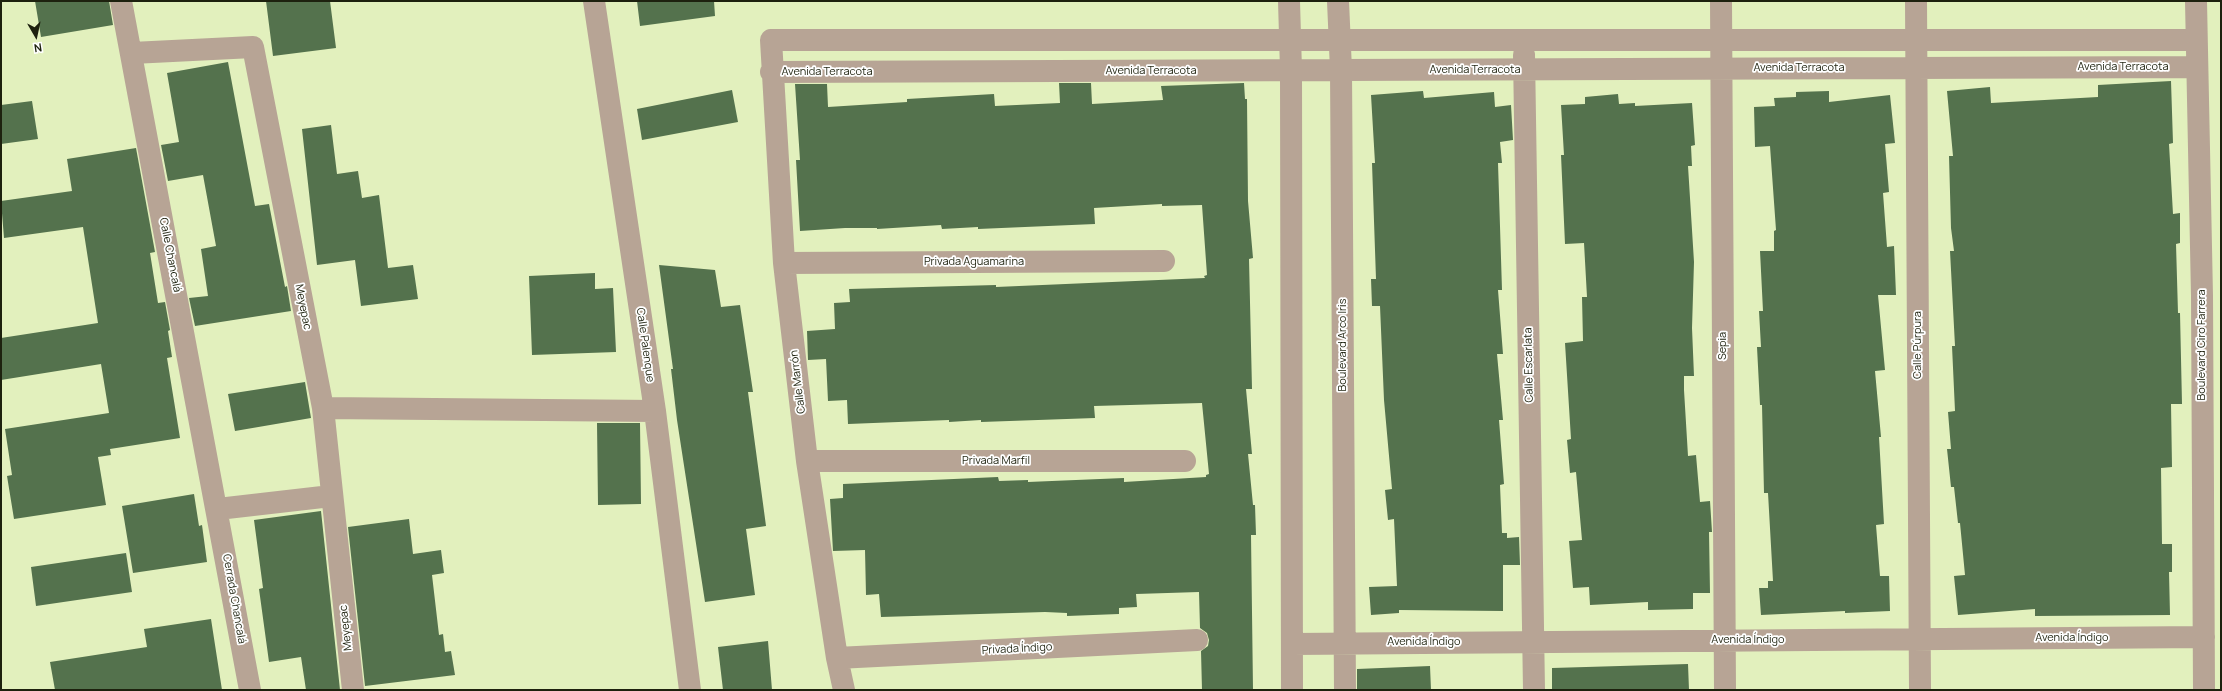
<!DOCTYPE html>
<html>
<head>
<meta charset="utf-8">
<style>
  body { margin:0 }
  #map { position:relative; width:2222px; height:691px; overflow:hidden; background:#e2f0bd; font-family:Manrope,sans-serif }
  canvas { display:block }
  .frame { position:absolute; inset:0; border:2px solid #1d210e; pointer-events:none }
  .north { position:absolute; left:16px; top:16px; width:40px; height:40px; -webkit-text-stroke:3px #fff; paint-order:stroke; rotate:171deg; font-size:11px; font-weight:700; line-height:16px; text-align:center; color:#1d210e }
  .north::after { content:''; display:block; margin:auto; width:14px; height:18px; background:#1d210e; clip-path:polygon(50% 0,100% 100%,50% 72%,0 100%) }
</style>
</head>
<body>
<div id="map">
<canvas width="2222" height="691"></canvas>
<div class="frame"></div>
<div class="north">N</div>
</div>
<script>
const g = document.querySelector('canvas').getContext('2d');
g.lineJoin = 'round';
function fillPath(path, color) { g.fillStyle = color; g.fill(path, 'evenodd'); }
function stroke(path, color, width, dash) { g.strokeStyle = color; g.lineWidth = width; g.lineCap = dash ? 'butt' : 'round'; g.setLineDash(dash || []); g.stroke(path); }
function label(font, color, halo, rows, align = 'center') {
  g.font = font + ' Manrope,sans-serif'; g.lineWidth = 3.5; g.setLineDash([]); g.textBaseline = 'middle'; g.strokeStyle = halo; g.fillStyle = color; for (const [text, x, y, turn = 0] of rows) {
    g.save(); g.translate(x, y); g.rotate((+turn || 0) * Math.PI / 180); g.textAlign = isNaN(turn) ? turn : align; if (halo) g.strokeText(text, 0, 0); g.fillText(text, 0, 0); g.restore();
  }
}
fillPath(new Path2D(`
  M35,1h74l4,24 -72,12z
  M266,1h64l6,47 -63,8z
  M637,1h77l1,15 -75,10z
  M228,62l27,144 14,-2 16,83 2,-1 4,25 -96,15 -6,-28 19,-2 -7,-47 15,-3 -13,-71 -35,6 -7,-36 18,-3 -12,-69z
  M2171,81l2,62 -4,1 4,70 7,-1v30l-4,1 2,69h2l2,91h-11l1,63 -11,1 1,76h10v28h-3l1,43 -135,1v-7l-77,6 -4,-39 11,-1 -5,-52h-2l-4,-36h-3l-4,-38h4l-3,-37 7,-1 -3,-65h3l-5,-95h4l-3,-23 -2,-72h4l-6,-65 43,-4 1,16 107,-6v-12z
  M1059,83h32l1,21 71,-4 -2,-14 83,-3 1,16h2l1,102 5,57 -4,1 3,130h-6l6,65h-4l5,51h2l1,30h-5l2,155h-51l-1,-39 7,-5 1,-6 -2,-7 -7,-5 -1,-36 -63,2 1,13 -18,1v6l-52,2v-3l-22,-1 -164,5 -2,-23 -13,1 -1,-45 -32,1 -3,-52 13,-1v-14l155,-7 1,4 29,-1v2l96,-4v4l82,-5v-2l3,-1 -7,-71 -108,3 1,12 -114,4v-2l-32,2v-2l-101,4 -1,-24 -19,1 -2,-42 -18,1 -1,-29 28,-2 -1,-26 16,-1 -1,-13 147,-4v2l209,-9 -1,-2 3,-1 -5,-70 -40,1v-2l-68,4 1,16 -117,5v-2l-36,2 -1,-4 -64,4v-1h-32l-45,3 -4,-71h4l-5,-76h32l1,23 79,-5v-3l87,-5 1,12 65,-3z
  M732,90l6,32 -96,18 -5,-31z
  M1423,91l1,7 70,-6 1,15 16,-2 2,35 -13,2 2,21h-4l4,127h-4l5,64h-6l6,66h-4l5,64 -4,1 2,48h5v5l12,-1 1,28h-17v46l-104,-1v3l-28,2 -2,-28 28,-1 -3,-67 -6,1 -3,-30 7,-1 -8,-89 -4,-94h-8l-1,-27h5l-4,-116h3l-4,-68z
  M1829,91v11l61,-7 5,48 -10,1 4,48 -6,1 4,54 7,-1 2,49h-18l7,75 -10,1 6,66h-2l5,87 -8,1 4,51h9l1,35 -45,2v-2l-84,4 -2,-27h9v-7h5l-5,-88h-4l-2,-88h-2l-3,-58h4l-2,-36h4l-3,-60h14v-20l2,-1 -6,-84 -15,1 -1,-40 21,-1 -1,-8 22,-1v-5z
  M1618,94l1,10 16,-1v3l57,-3 3,42 -4,1 1,20h-4l6,96 -2,66 2,48h-10v14l4,66 8,-1 4,47 10,-1 2,31h-3l1,61h-17v16l-45,1v-8l-58,3 -1,-18 -16,1 -4,-47 13,-1 -6,-68 -6,1 -3,-33 4,-1 -6,-96 18,-2 -1,-44h5l-3,-54 -19,1 -4,-89h3l-3,-50 24,-1v-7z
  M32,101l6,38 -37,5v-39z
  M331,125l6,49 21,-3 4,27 17,-3 9,73 25,-3 5,34 -57,7 -6,-46 -38,5 -15,-136z
  M136,148l19,104 -5,1 8,50 7,-1 5,28 -2,1 4,26 -5,1 13,80 -70,11 1,6 -13,2 8,48 -92,14 -7,-43 5,-1 -7,-46 104,-16 -8,-49 -100,16v-42l97,-15 -15,-96 -79,11 -3,-37 71,-10 -5,-32z
  M659,265l56,5 6,37 19,-2 13,87h-5l18,134 -20,3 9,66 -50,7 -28,-182 -6,-51h2z
  M595,273v16l18,-1 3,64 -84,3 -3,-79z
  M305,382l6,36 -76,13 -7,-37z
  M597,423h43l1,81 -43,1z
  M194,494l5,32 3,-1 5,37 -74,11 -11,-67z
  M321,511l19,179h-34l-5,-33 -32,5 -10,-73 4,-1 -9,-68z
  M409,519l4,35 28,-4 3,23 -12,2 7,60 4,-1 2,18 6,-1 4,24 -90,11 -17,-159z
  M126,553l6,39 -96,14 -5,-39z
  M211,619l11,71h-167l-5,-28 97,-15 -3,-18z
  M768,641l4,49h-49l-5,-43z
  M1688,664l1,26h-137v-22z
  M1430,666l1,24h-74v-21z`), '#54724d');
stroke(new Path2D(`
  M121,1l129,689
  M594,1l61,410 35,279
  M1289,1l2,69 1,620
  M1338,1l3,69 4,620
  M1721,1l4,689
  M1916,1l4,689
  M2196,1l6,295 2,394
  M132,53l121,-6 70,361 30,282
  M1524,55l10,635
  M771,72l1425,-5
  M784,263l380,-2
  M323,408l332,3
  M807,461h378
  M218,509l113,-13
  M1292,644l912,-7
  M837,658l360,-18
  M844,690l-7,-32 -30,-197 -23,-198 -13,-223h1425`), '#b7a495', 22);
label('11px', '#1d210e', '#fff', [
  ["Avenida Terracota",2123,67],
  ["Avenida Terracota",1799,68],
  ["Avenida Terracota",1475,70],
  ["Avenida Terracota",1151,71],
  ["Avenida Terracota",827,72],
  ["Calle Chancalá",170,255,79],
  ["Privada Aguamarina",974,262],
  ["Meyepac",303,307,79],
  ["Calle Palenque",645,345,82],
  ["Boulevard Arco Iris",1343,345,-90],
  ["Calle Púrpura",1918,345,-90],
  ["Boulevard Ciro Farrera",2202,345,-90],
  ["Sepia",1723,346,-90],
  ["Calle Escarlata",1529,365,-91],
  ["Calle Marrón",798,382,-97],
  ["Privada Marfil",996,461],
  ["Cerrada Chancalá",234,599,80],
  ["Meyepac",346,628,-96],
  ["Avenida Índigo",2072,638],
  ["Avenida Índigo",1748,640],
  ["Avenida Índigo",1424,642],
  ["Privada Índigo",1017,649,-3]
]);
</script>
</body>
</html>
